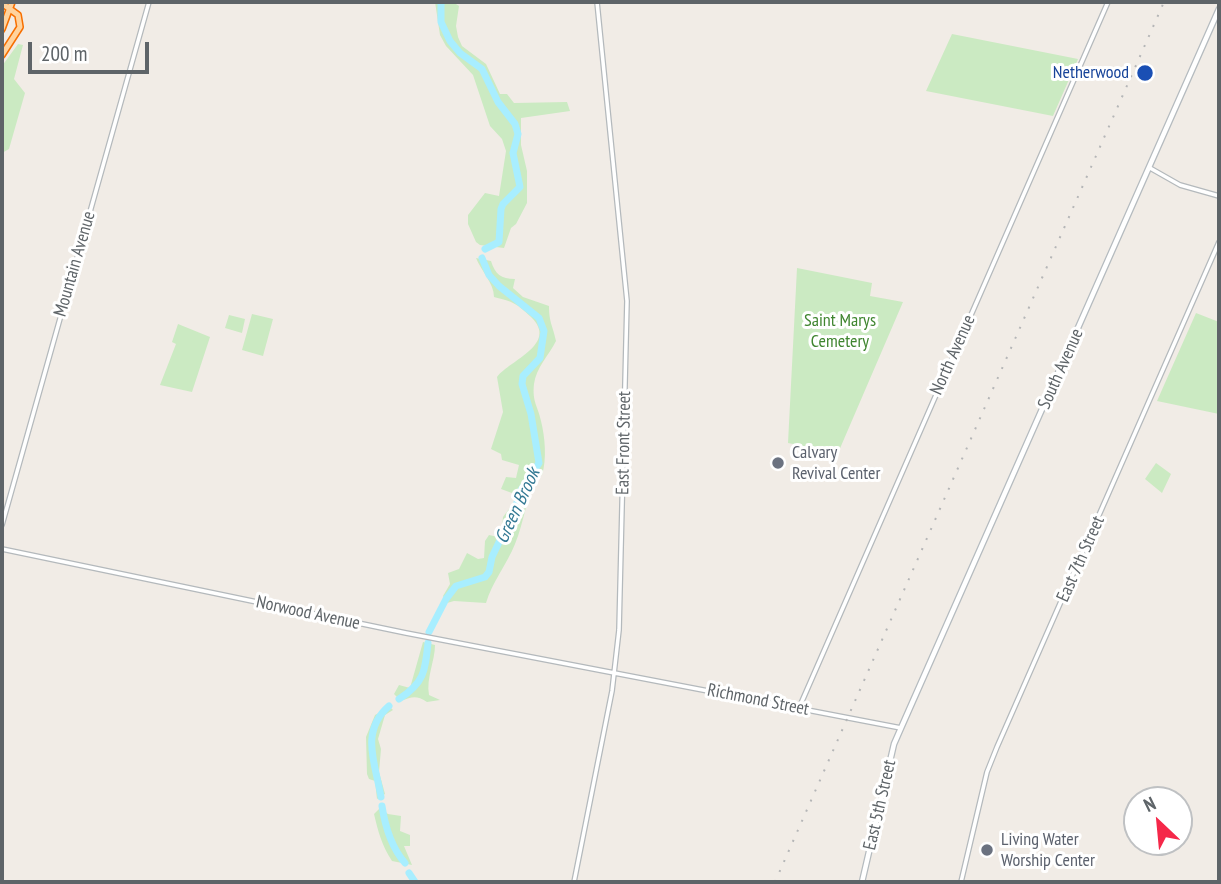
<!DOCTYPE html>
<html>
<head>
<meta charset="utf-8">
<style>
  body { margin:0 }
  #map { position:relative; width:1221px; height:884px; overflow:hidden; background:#f1ece6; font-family:"PT Sans Narrow",sans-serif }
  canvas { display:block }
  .frame { position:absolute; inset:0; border:4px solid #5e6468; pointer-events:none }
  .north { position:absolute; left:1123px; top:786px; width:70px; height:70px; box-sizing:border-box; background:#fff; border:2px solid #bfc1c3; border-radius:50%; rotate:334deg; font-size:19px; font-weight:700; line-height:28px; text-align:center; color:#5e6468 }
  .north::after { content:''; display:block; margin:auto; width:24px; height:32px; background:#f52849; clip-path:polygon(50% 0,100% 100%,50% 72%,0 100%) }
  .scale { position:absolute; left:28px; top:42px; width:121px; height:32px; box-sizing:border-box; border:4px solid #5e6468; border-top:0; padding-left:9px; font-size:21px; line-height:24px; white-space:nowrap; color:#5e6468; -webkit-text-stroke:5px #fff; paint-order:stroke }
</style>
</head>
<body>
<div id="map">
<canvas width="1221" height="884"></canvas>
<div class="frame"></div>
<div class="north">N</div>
<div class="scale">200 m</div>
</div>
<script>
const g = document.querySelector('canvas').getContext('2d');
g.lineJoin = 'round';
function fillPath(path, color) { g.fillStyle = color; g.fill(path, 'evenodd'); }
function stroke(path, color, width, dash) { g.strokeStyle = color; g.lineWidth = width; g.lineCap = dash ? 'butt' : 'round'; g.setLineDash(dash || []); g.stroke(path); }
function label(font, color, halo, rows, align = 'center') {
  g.font = font + ' "PT Sans Narrow",sans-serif'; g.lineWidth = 6; g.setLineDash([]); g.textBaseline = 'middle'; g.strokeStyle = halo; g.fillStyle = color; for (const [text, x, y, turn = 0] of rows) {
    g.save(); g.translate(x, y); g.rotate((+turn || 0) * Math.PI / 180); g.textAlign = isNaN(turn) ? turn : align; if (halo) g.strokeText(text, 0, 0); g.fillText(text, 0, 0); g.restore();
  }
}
fillPath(new Path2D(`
  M435,2h18l6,4 -3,20 2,11 4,9 24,18 14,30h7l7,9 53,-1 3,9 -49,7v27l6,26v32l-11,21 -5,4 -7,20 -24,-3 -4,-3 -8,-18v-9l17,-22 14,3 7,-45 -4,-12 -12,-13 -17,-51 -27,-29 -6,-11z
  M952,34l126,25 -25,57 -127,-25z
  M18,44l5,1 -9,34 11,14 -16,56 -7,4v-87z
  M476,258l15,3c4,13 10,18 24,18l-2,9 10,9 26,9c0,17 4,20 7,35 -7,14 -20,27 -22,43 -2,18 4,22 7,37 4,16 6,38 1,54l-5,2c-11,21 -13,45 -22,67 -8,20 -23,38 -29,59l-32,-2 -7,2 -4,-7 7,-12 -2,-11 11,-4 8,-16 11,6 6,-1 1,-17 4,-6 9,2 4,-8 1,-12 12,-16 -3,-8 -11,-4 5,-12 10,1 3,-13 -17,-5 -1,-6 -10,-5 12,-37 -6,-35c13,-17 62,-33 34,-60 -15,-14 -17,-15 -37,-20 0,-14 -13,-26 -18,-39z
  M797,268l75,15 -2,13 33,6 -65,151 -50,-10z
  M1196,313l23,9v92l-62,-13z
  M252,314l21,5 -10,37 -21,-6z
  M229,315l16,4 -3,14 -17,-5z
  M178,324l32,13 -18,55 -32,-7 16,-41 -4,-2z
  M1156,463l15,11 -9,19 -17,-14z
  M423,642l12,3c0,16 -9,33 -6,50l11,5 -13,2c-11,-7 -15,-5 -26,-1l-7,-7 5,-9 11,3z
  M390,707l3,3 -8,5 -7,24 3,10 -2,23 6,22 -8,5 -2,-18 -6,-2 -2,-5 -1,-37 9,-22z
  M380,808l8,6 13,2 -1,15 10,4v11h-6l8,19 -20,-4c-10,-15 -14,-30 -18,-47z`), '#cbeac2');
stroke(new Path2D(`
  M441,2v20l9,19 10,12 22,16 16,33 17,22 3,10 -5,19 7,34 -17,17 -2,5 -2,33 -14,7
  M429,632l17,-33 10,-13 29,-9 4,-5 3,-15 9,-19 8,-11 12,-37 18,-27 -8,-49 -9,-30 1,-8 17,-18 4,-27 -5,-13 -40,-32 -10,-11 -7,-17
  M399,699c25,-16 26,-27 29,-56
  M381,797c-5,-32 -22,-65 8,-91
  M382,806c3,20 9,41 23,57
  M409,873l6,9`), '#a8eeff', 7);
const tertiary = new Path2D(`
  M1150,168l30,17 39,11
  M2,525l147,-523
  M2,549l404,84 495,95
  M799,708l309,-706
  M574,882l38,-191 7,-61 8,-329 -30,-299
  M961,882l26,-110 10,-25 222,-505`);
const secondary = new Path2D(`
  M862,882l32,-138 7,-16 318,-719`);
const trunk = new Path2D(`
  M2,29l10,-27
  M2,55l18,-28 -2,-12 -15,-11`);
stroke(tertiary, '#b4b9bc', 6);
stroke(secondary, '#b5bbbf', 7);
stroke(trunk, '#f76f00', 8);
stroke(tertiary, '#fff', 3.5);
stroke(secondary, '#fff', 4.5);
stroke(trunk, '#ffd39e', 5);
stroke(new Path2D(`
  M775,882l389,-880`), '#b5b6b7', 2, [2, 9]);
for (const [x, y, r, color] of [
  [1145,73,9,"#1a4fb4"],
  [778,463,7,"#6b7280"],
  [987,850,7,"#6b7280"]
]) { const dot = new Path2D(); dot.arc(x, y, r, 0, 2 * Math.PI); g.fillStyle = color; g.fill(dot); stroke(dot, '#fff', 2.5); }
label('18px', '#164399', '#fff', [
  ["Netherwood",1129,73]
], 'right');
label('18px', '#5e6468', '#fff', [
  ["Mountain Avenue",75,264,-74],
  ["North Avenue",953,355,-66],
  ["South Avenue",1061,369,-66],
  ["East Front Street",624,443,-89],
  ["East 7th Street",1081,559,-66],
  ["Norwood Avenue",308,613,12],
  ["Richmond Street",758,700,11],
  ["East 5th Street",880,805,-77]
]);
label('18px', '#3f852f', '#fff', [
  ["Saint Marys",840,321],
  ["Cemetery",840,342]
]);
label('18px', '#5b616d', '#fff', [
  ["Calvary",792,453],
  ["Revival Center",792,474],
  ["Living Water",1001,840],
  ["Worship Center",1001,861]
], 'left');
label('italic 19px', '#337994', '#fff', [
  ["Green Brook",518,506,-65]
]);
</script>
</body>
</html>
